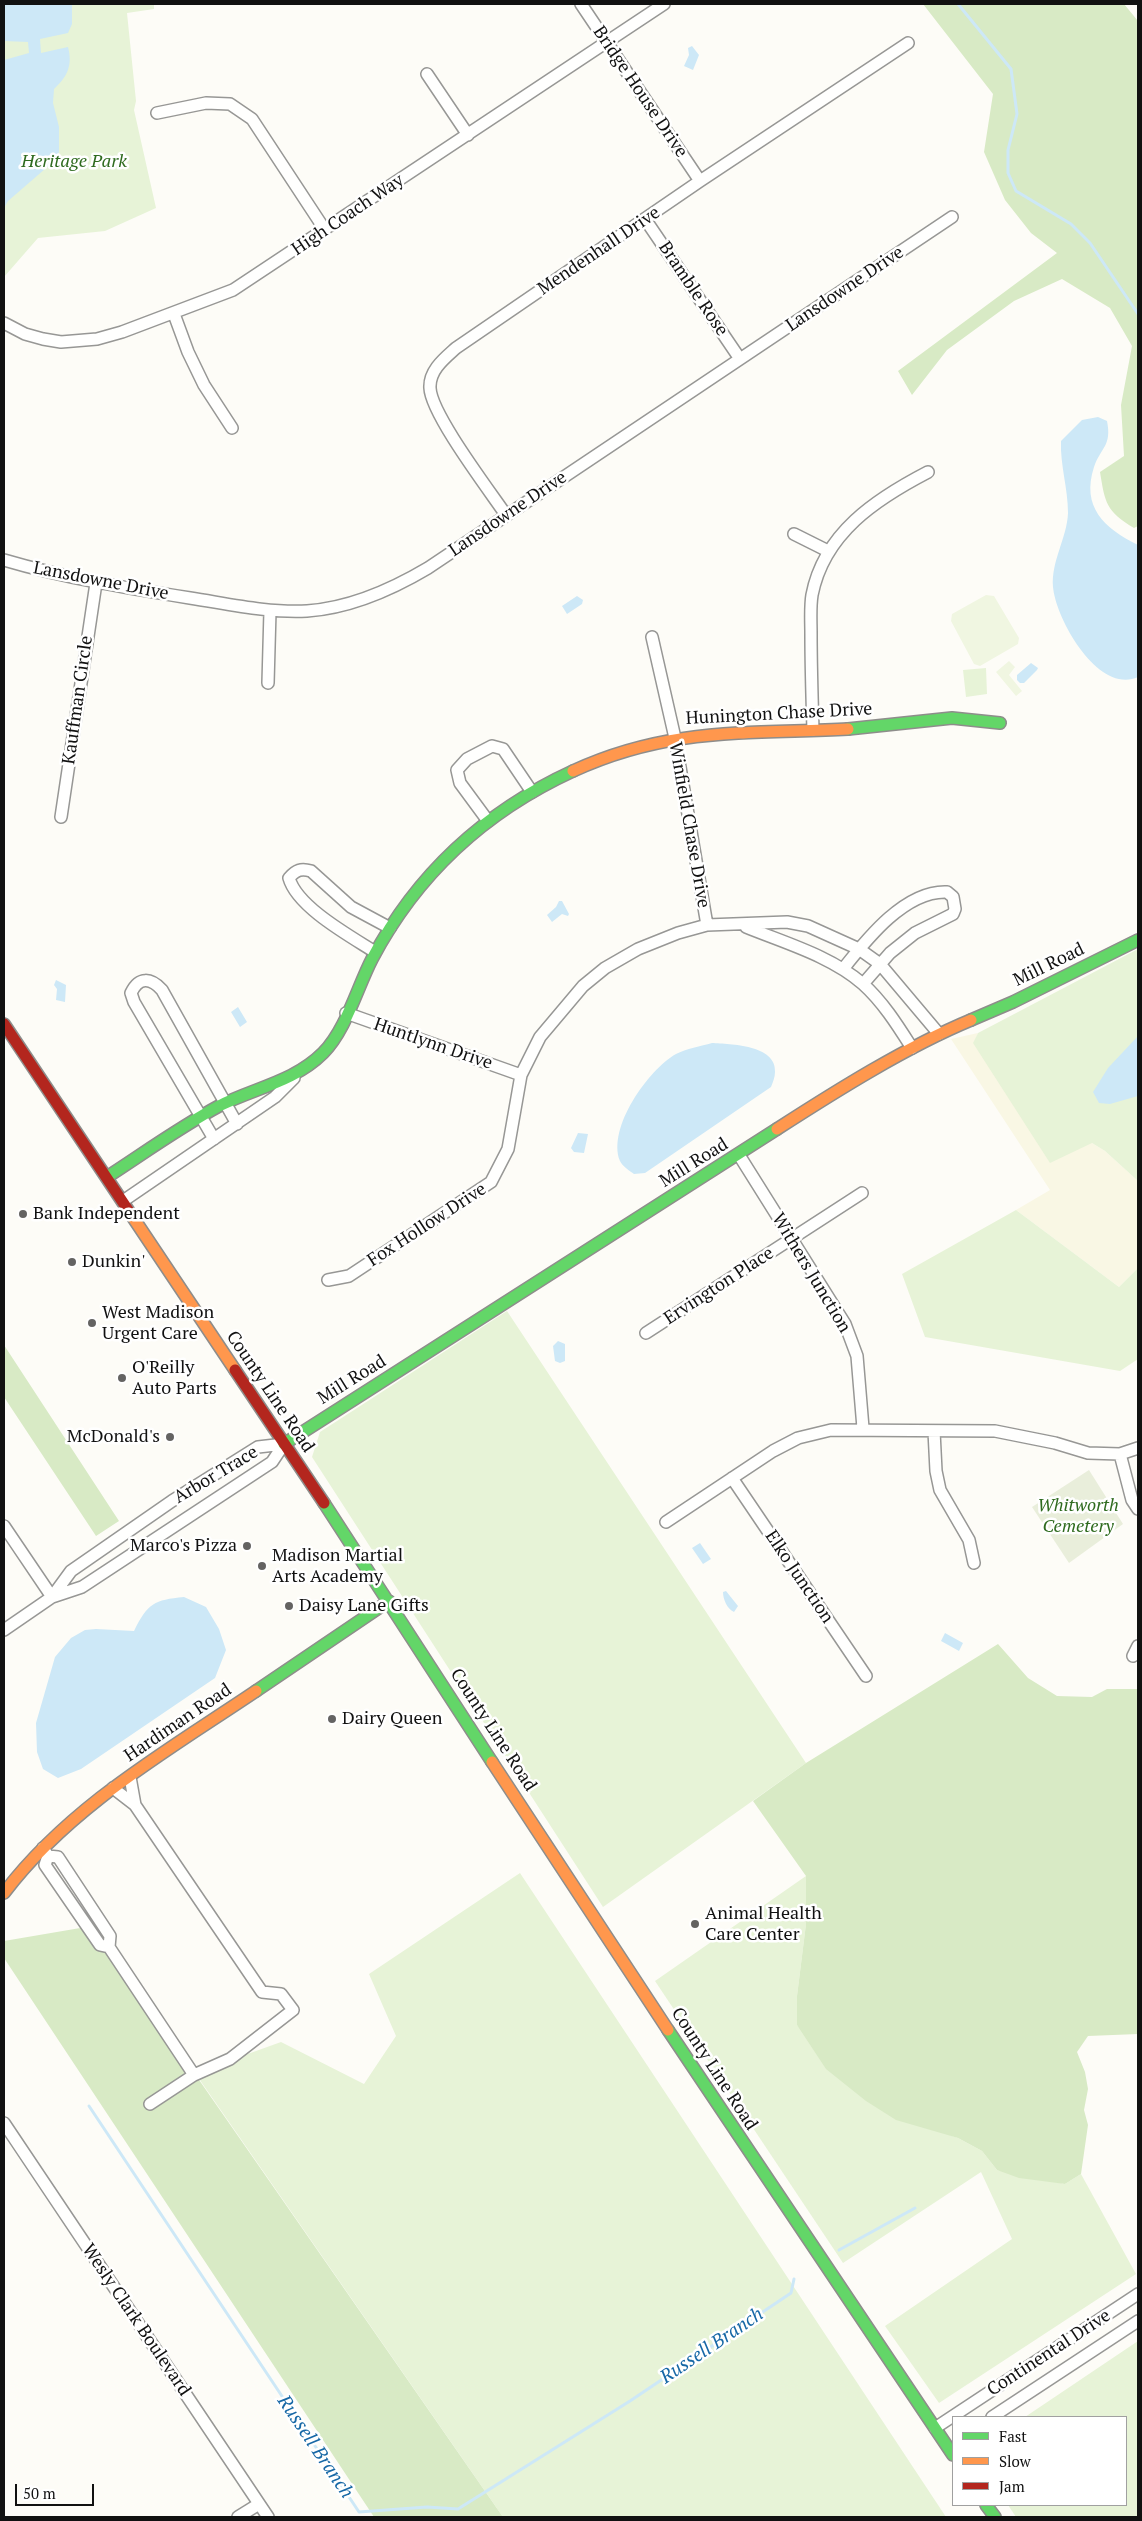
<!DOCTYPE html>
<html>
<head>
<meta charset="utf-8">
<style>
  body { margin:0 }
  #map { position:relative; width:1142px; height:2521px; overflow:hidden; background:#fdfcf7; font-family:"PT Serif",serif }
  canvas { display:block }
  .frame { position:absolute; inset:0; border:5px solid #111; pointer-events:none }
  .legend { position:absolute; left:952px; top:2416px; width:175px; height:90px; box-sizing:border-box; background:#fff; border:1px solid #a0a0a0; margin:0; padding:6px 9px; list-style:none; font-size:15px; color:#111 }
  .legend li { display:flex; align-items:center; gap:10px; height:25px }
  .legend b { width:25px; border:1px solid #a0a0a0 }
  .scale { position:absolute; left:15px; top:2484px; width:79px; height:22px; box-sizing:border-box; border:2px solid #111; border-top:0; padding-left:6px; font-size:15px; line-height:18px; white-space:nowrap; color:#111; -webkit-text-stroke:4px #fff; paint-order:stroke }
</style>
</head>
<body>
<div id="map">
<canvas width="1142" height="2521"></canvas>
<div class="frame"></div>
<ul class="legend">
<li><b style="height:6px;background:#63d668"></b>Fast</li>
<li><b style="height:6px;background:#ff974d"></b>Slow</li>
<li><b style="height:6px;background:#b3261e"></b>Jam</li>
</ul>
<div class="scale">50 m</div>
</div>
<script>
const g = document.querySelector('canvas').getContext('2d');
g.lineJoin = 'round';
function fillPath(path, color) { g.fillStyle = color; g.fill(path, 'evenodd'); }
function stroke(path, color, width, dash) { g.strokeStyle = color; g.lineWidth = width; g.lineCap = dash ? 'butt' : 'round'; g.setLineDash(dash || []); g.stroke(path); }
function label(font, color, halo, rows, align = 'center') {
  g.font = font + ' "PT Serif",serif'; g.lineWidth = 5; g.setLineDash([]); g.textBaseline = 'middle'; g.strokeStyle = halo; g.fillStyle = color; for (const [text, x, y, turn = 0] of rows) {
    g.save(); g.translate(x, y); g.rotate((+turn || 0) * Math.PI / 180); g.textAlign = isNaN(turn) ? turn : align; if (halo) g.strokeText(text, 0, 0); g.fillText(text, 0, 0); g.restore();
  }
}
fillPath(new Path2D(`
  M978,1033l-4,10 118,100 13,8 33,30v87l-19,19 -103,-77 34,-20 -99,-151z`), '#f9f7e4');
fillPath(new Path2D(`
  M4,4h150v5l-27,4 9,88 -2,9 22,98 -51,23 -67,7 -34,39z
  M986,668l1,26 -21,3 -3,-27z
  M1138,949v232l-33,-30 -13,-8 -42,20 -77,-120 5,-10z
  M1016,1210l103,77 19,-19v91l-18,12 -195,-34 -23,-63z
  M507,1311l299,452 -203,144 -291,-450 8,-25z
  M520,1873l426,644h-443l-308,-444 86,-31 83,42 32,-48 -27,-62z
  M806,1876v48l-9,72v29l133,103 28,10 24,13 15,19 68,14 16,-10 55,100 -197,129 -54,-77 127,-87 -31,-67 -138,91 -188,-282z
  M1138,2341v176h-122l-8,-12h118v-88h-101z`), '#e7f3d7');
fillPath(new Path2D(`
  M923,4h201l14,17v505l-4,2c-28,-17 -29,-25 -34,-56l24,-16 -3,-51 11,-59 -22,-38 -48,-29 -48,22 -67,49 -35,45 -14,-24 159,-118 -26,-20 -26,-33 -21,-48 9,-58z
  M4,1345l115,176 -23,15 -92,-139z
  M998,1644l30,34 29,18 35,1 15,-8h31v345l-50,2 -11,16 8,20 3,17 -4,21 4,15 -7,49 -16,10 -46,-6 -22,-8 -15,-19 -24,-13 -62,-18 -30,-19 -40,-32 -29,-44v-29l9,-72v-48l-53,-75 53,-38z
  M92,1926l411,591h-129l-370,-559v-17z`), '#d8eac5');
fillPath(new Path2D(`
  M1089,1470l34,54 -54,39 -37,-56z`), '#e9eedb');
fillPath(new Path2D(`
  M986,595l8,1 25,42 -1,6 -38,22 -6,-2 -23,-43 1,-7z
  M1009,661l6,6 -6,8 13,16 -6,5 -20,-24z`), '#f0f6e1');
fillPath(new Path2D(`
  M4,4h68v20l-4,9 -28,6 1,14 27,-6c5,19 -1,30 -14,42l-1,14 6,24v25l-6,10 -45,39 -4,7v-148l25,-7 -1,-11 -24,-1z
  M692,46l7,9 -6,15 -9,-4 5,-11 -1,-7z
  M1098,417l9,4c5,25 -6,26 -13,46 -13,40 10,61 44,78v132c-39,18 -82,-57 -85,-90 -2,-26 14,-49 15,-74 0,-25 -8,-48 -7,-72l21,-21z
  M577,596l6,4 -1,4 -15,10 -5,-8z
  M1031,663l7,5 -1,2 -13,13h-4l-3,-3v-5z
  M559,901h3l7,13 -1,2 -6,-2 -10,8 -5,-7 9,-8z
  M56,980l10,5 -1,17 -9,-2 1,-11 -3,-4z
  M238,1007l9,15 -7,5 -9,-15z
  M1138,1036v60l-28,8 -11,-1 -6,-11 15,-24z
  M712,1043c18,1 65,2 63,29 0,5 -2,10 -4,15l-126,86 -11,1c-4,-3 -12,-8 -14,-13 -13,-33 28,-91 56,-107 10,-5 25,-8 36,-11z
  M578,1133l10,1 -4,19 -10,-1 -3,-4z
  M558,1341l7,3v17l-5,2 -5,-2 -2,-15z
  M700,1543l11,16 -8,5 -11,-16z
  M726,1591l12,15 -4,6c-7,-3 -11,-13 -11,-20z
  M184,1597l22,10 13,22 7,21 -11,28 -134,91 -23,9 -15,-9 -6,-17 -1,-29 19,-66 16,-19 14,-8 11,-1 38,2c14,-28 20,-31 50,-34z
  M945,1633l18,10 -4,8 -18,-10z`), '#cde8f7');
stroke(new Path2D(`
  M958,4l53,65 6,45 -9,36v23l8,18 55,33 19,19 48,71
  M89,2106l270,406 68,-5 31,2 172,-108 161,-108 3,-14
  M839,2250l76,-42`), '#cde8f7', 3);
const street = new Path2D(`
  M581,4l119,177
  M427,74l41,61
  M157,113l49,-10 24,1 22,15 73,111
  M645,219l95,140
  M174,314l14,38 16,33 28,43
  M4,323l21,11 18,5 18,3 36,-3 25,-7 111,-42 431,-286
  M506,515c-17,-25 -75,-101 -76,-127 -1,-18 15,-30 26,-40l244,-167 208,-138
  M794,534l34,17
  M4,560c61,18 123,28 186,38 39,6 78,15 117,13 44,-3 84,-21 121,-43l524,-351
  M652,637l23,101 32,187
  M268,683l2,-72
  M813,730c-1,-32 -2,-64 -2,-96 0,-13 -1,-27 1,-39 12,-62 64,-96 116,-123
  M61,817l35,-234
  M488,821l-28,-38 -3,-13 10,-11 25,-13 11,3 29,43
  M746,927c39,16 85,29 117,57 20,18 35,42 49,64
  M375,952c-25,-16 -78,-45 -86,-74 7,-8 12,-10 22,-7l40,36 39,21
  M843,969c23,-29 62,-79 104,-77l6,5 2,12 -2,5 -38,19 -25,20 -27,31
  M346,1013l175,62
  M214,1139l-80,-137 -3,-9c8,-17 20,-15 31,-3l75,134
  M739,1155l106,169 12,32 6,72
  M123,1201l152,-104 19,-19
  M328,1280l21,-4 142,-94 17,-33 13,-74 19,-38 43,-51 22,-18 33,-19 40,-16 29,-8 80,-3 21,4 51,23 21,15 59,70
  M646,1333l216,-140
  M934,1431l2,40 4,19 29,50 5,23
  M1120,1454l12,46 6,9
  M732,1478l134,198
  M666,1522l107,-71 25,-13 33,-8 164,1 60,12 33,10 32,1 18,-6
  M4,1526l48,71
  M52,1597l19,-26 101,-70 86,-54 26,-3
  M4,1630l48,-33 30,-10 190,-125 12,-18
  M1133,1656l5,-10
  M130,1777l5,28
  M113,1788l22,17 127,187 19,2 12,16 -63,49 -36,16
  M43,1848l5,8 10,1 52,79 -1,11 -9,-2 -55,-80 3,-9
  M109,1947l85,128 -44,29
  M4,2123l264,394
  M992,2417l146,-96
  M935,2428l203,-134
  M238,2517l21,-13`);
const fast = new Path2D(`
  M848,729l104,-11 48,5
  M971,1020l42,-18 125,-62
  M107,1177c37,-24 73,-50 112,-71 35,-18 75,-24 104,-53 23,-23 34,-65 49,-94 45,-85 114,-148 201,-188
  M284,1444l493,-315
  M324,1503l168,259
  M256,1691l133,-90
  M668,2030l285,425
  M986,2505l9,12`);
const slow = new Path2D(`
  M573,771c95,-44 174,-37 275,-42
  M777,1129c59,-38 129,-82 194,-109
  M130,1213l105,157
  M492,1762l176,268
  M4,1893c66,-87 163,-142 252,-202`);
const jam = new Path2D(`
  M4,1024l126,189
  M235,1370l89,133`);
stroke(street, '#979795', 14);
stroke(fast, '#8e8d8b', 14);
stroke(slow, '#8e8d8b', 14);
stroke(jam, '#8e8d8b', 14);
stroke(street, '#fffffe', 11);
stroke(fast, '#63d668', 11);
stroke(slow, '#ff974d', 11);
stroke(jam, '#b3261e', 11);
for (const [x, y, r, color] of [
  [23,1214,5,"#646362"],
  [72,1262,5,"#646362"],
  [92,1323,5,"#646362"],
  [122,1378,5,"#646362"],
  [170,1437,5,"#646362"],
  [247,1546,5,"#646362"],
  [262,1566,5,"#646362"],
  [289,1606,5,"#646362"],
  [332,1719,5,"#646362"],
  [695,1924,5,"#646362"]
]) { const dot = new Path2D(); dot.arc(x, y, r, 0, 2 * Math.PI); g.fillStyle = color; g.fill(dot); stroke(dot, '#fff', 2); }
label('18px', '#111', '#fff', [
  ["Bridge House Drive",640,92,56],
  ["High Coach Way",348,215,-34],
  ["Mendenhall Drive",599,251,-34],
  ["Bramble Rose",693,289,56],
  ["Lansdowne Drive",845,289,-34],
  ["Lansdowne Drive",508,514,-34],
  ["Lansdowne Drive",101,581,11],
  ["Kauffman Circle",78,700,-82],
  ["Hunington Chase Drive",779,714,-3],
  ["Winfield Chase Drive",689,825,80],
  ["Mill Road",1049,965,-26],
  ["Huntlynn Drive",433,1044,19],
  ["Mill Road",694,1163,-32],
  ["Fox Hollow Drive",427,1225,-33],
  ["Withers Junction",811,1273,59],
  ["Ervington Place",719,1286,-33],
  ["Mill Road",352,1380,-32],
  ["County Line Road",270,1392,56],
  ["Arbor Trace",216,1475,-31],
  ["Elko Junction",799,1577,56],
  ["Hardiman Road",178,1723,-34],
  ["County Line Road",493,1730,57],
  ["County Line Road",714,2069,57],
  ["Wesly Clark Boulevard",136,2320,56],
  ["Continental Drive",1049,2353,-33]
]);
label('italic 18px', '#2f6b1f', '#fff', [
  ["Heritage Park",74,162],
  ["Whitworth",1078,1506],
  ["Cemetery",1078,1527]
]);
label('18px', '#111', '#fff', [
  ["Bank Independent",33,1214],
  ["Dunkin'",82,1262],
  ["West Madison",102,1313],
  ["Urgent Care",102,1334],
  ["O'Reilly",132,1368],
  ["Auto Parts",132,1389],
  ["McDonald's",160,1437,"right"],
  ["Marco's Pizza",237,1546,"right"],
  ["Madison Martial",272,1556],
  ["Arts Academy",272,1577],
  ["Daisy Lane Gifts",299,1606],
  ["Dairy Queen",342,1719],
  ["Animal Health",705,1914],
  ["Care Center",705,1935]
], 'left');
label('italic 19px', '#1768a6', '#fff', [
  ["Russell Branch",712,2346,-34],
  ["Russell Branch",315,2447,56]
]);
</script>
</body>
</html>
